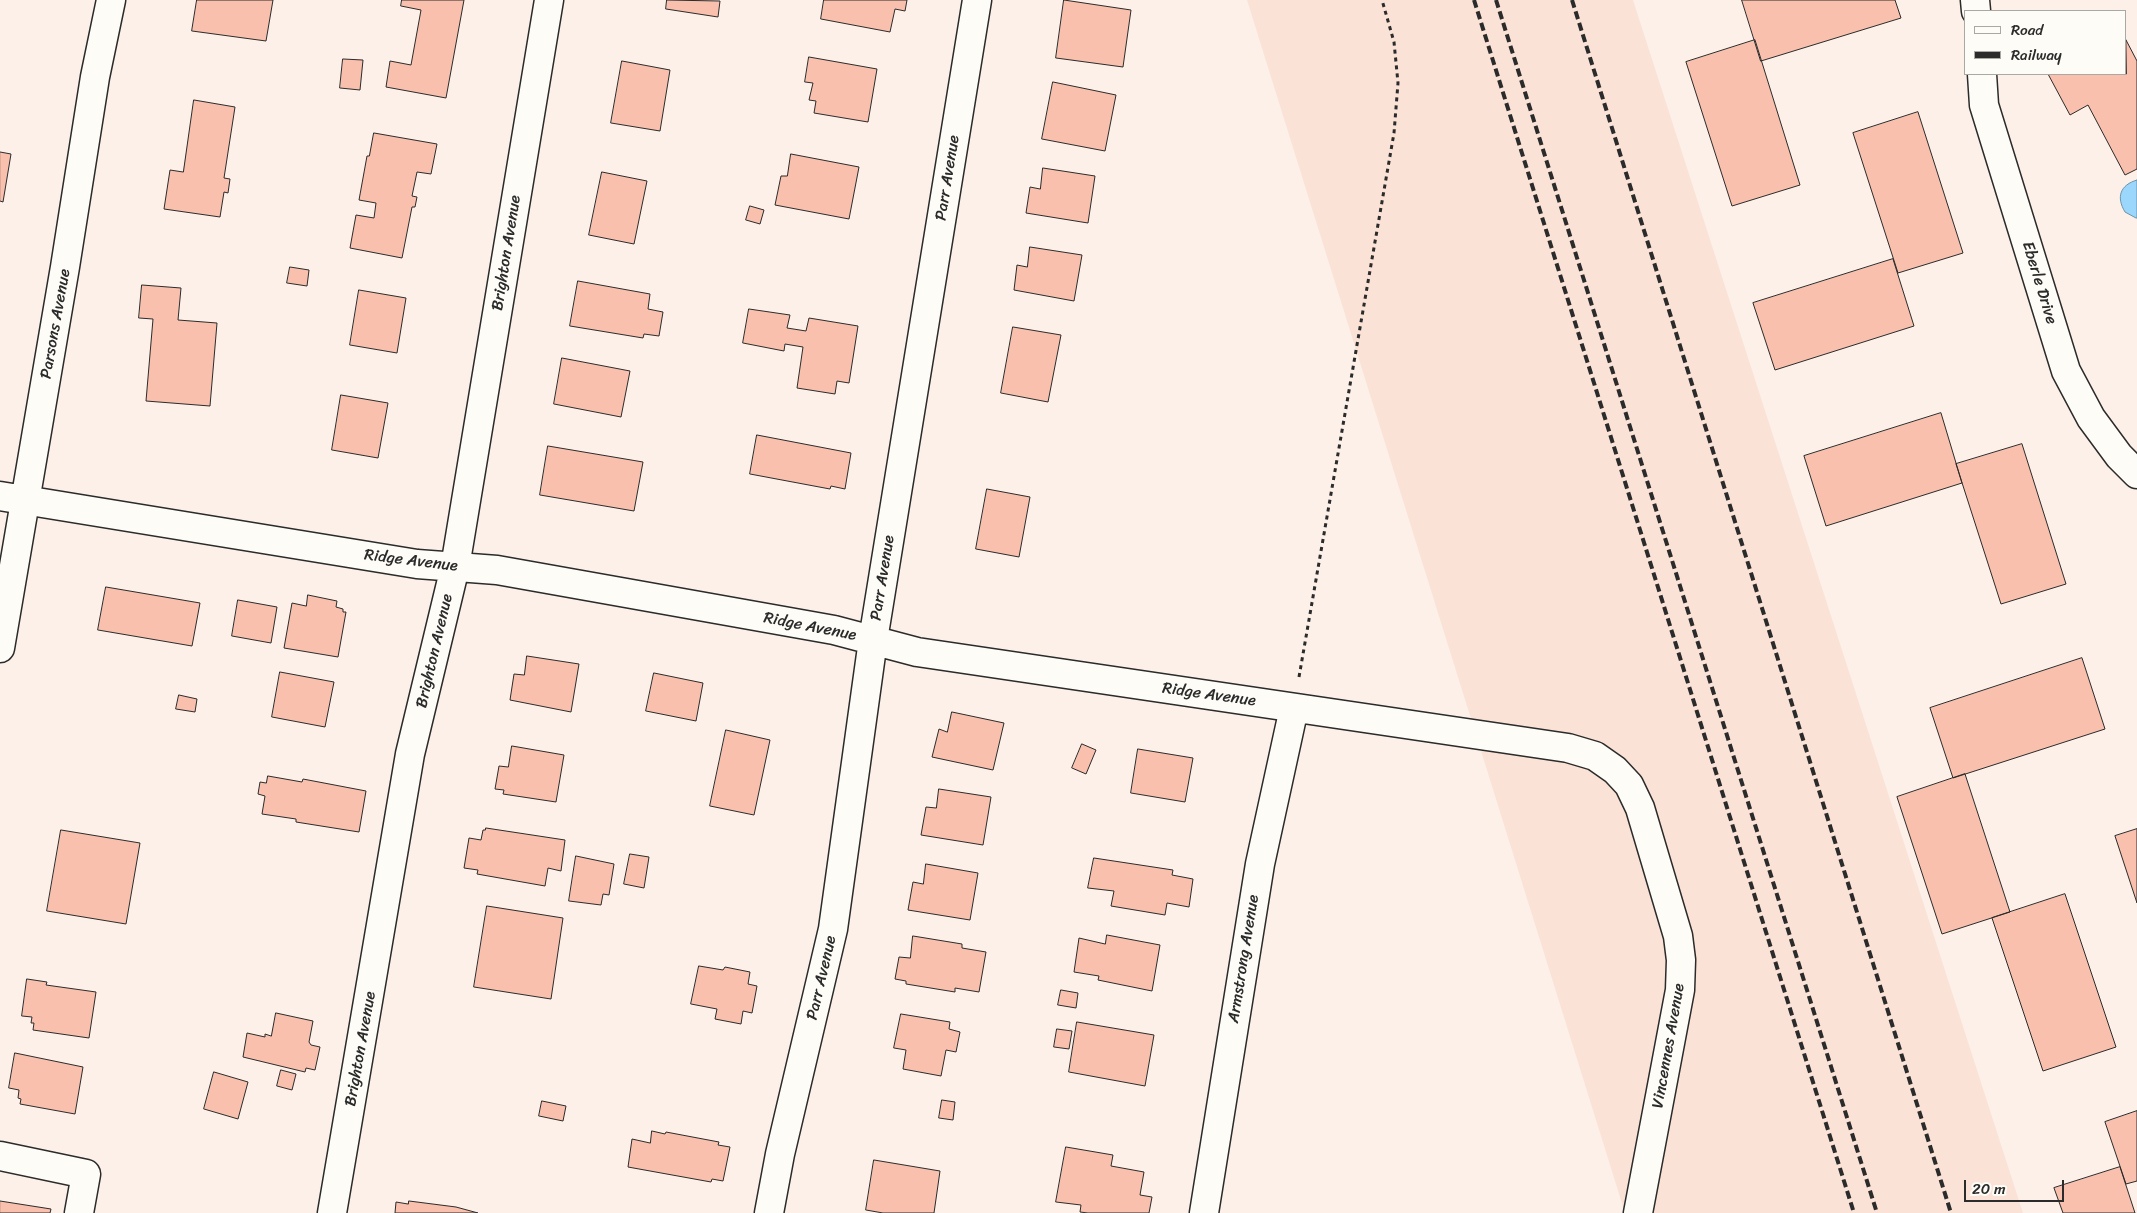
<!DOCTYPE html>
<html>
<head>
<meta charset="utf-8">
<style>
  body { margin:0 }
  #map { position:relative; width:2137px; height:1213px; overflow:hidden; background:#fcf0e8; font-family:Sriracha,sans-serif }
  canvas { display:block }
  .legend { position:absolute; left:1964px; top:10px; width:162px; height:65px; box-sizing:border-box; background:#fdfcf7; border:1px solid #a9a8a5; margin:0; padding:6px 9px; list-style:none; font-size:15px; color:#2b2b2b }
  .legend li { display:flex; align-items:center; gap:10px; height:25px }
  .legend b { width:25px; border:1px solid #a9a8a5 }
  .scale { position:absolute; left:1964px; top:1180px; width:100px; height:22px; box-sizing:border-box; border:2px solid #2b2b2b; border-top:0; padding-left:6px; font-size:15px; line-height:18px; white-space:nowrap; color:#2b2b2b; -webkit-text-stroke:4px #fdfcf7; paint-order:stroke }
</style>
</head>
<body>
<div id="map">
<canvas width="2137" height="1213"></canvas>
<ul class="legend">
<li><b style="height:6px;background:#fdfcf7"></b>Road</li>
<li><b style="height:6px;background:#2b2b2b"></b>Railway</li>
</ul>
<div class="scale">20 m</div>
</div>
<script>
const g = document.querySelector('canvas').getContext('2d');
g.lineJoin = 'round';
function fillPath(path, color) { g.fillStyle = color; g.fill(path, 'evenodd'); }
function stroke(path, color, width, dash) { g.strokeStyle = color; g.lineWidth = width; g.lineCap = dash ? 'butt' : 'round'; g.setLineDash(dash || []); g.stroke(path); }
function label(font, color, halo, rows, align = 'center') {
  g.font = font + ' Sriracha,sans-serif'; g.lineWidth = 5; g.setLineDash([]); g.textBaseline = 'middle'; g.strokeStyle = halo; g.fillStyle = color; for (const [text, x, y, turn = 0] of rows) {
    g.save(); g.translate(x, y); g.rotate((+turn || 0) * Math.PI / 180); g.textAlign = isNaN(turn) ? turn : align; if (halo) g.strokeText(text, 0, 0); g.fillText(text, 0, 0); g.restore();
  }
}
fillPath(new Path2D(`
  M1247,0h386l390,1213h-398z`), '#fbe2d6');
const water = new Path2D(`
  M2137,180v38h-1l-11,-6c-9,-15 -5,-27 12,-32z`);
fillPath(water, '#9bd7fc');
stroke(water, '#6e92a8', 1);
const building = new Path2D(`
  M197,0h76l-7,41 -74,-10z
  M402,0h62l-18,98 -60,-11 4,-26 21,4 10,-55 -20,-4z
  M667,0l53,1 -2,16 -52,-8z
  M824,0h83l-2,11 -10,-2 -5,23 -69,-13z
  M1064,0l67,10 -8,57 -67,-9z
  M1742,0h153l6,18 -140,43z
  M1755,40l45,145 -68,21 -46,-144z
  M2126,40l11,21v108l-12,6 -37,-70 -18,10 -22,-41h78z
  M809,57l68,12 -9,53 -54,-9 2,-12 -7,-1 4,-17 -8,-1z
  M343,59l20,1 -3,30 -20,-2z
  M622,61l48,9 -10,61 -49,-8z
  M1053,82l63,13 -11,56 -63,-12z
  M194,100l41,7 -11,71 6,1 -2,14 -4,-1 -4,25 -56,-8 6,-39 13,2z
  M1918,112l45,141 -65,20 -45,-140z
  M374,133l63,11 -6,30 -14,-2 -5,24 5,1 -2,10h-3l-10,51 -52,-10 6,-33 18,3 2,-15 -17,-3 8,-44h2z
  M0,152l11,2 -8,48 -3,-1z
  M791,154l68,13 -10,52 -74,-14 6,-29h6z
  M1043,168l52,8 -7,47 -62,-10 4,-26 10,2z
  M602,172l45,9 -13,63 -45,-9z
  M750,206l14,4 -4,14 -14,-4z
  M1030,247l52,8 -8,46 -60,-11 3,-25 10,2z
  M1893,259l21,67 -139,44 -22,-67z
  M290,267l19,3 -2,16 -20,-3z
  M578,281l72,13 -2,15 15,3 -4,24 -15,-2 -1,4 -73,-12z
  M142,285l39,3 -3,32 39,3 -7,83 -64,-5 7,-82 -14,-1z
  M359,290l47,8 -9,55 -47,-8z
  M749,309l41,6 -3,13 19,3 3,-13 49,8 -9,57 -12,-2 -2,13 -38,-6 6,-41 -18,-3 -1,7 -41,-8z
  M1013,327l48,8 -13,67 -47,-9z
  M562,358l68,13 -9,46 -67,-13z
  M341,395l47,8 -10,55 -46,-8z
  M1941,413l21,70 -136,43 -22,-70z
  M757,435l94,18 -6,36 -14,-3 -1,3 -80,-15z
  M2022,444l44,140 -65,20 -45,-140z
  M548,446l95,16 -9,49 -94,-16z
  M987,489l43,8 -11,60 -43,-8z
  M106,587l94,16 -8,43 -94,-16z
  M308,595l29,6 -1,6 7,2v3h3l-8,45 -54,-9 8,-45 14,3z
  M238,600l39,7 -6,36 -39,-7z
  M527,656l52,8 -8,48 -61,-12 4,-26 10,1z
  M2082,658l23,71 -152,49 -23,-70z
  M280,672l54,10 -9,45 -53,-10z
  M654,673l49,10 -7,38 -50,-10z
  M179,695l18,4 -2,13 -19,-3z
  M952,712l52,11 -11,47 -61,-13 7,-28 8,3z
  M726,730l44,10 -16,75 -44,-9z
  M1082,744l14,6 -10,24 -14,-6z
  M512,746l52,9 -8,47 -53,-8 1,-4 -9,-1 4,-23 9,1z
  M1138,749l55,9 -8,44 -54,-9z
  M1965,774l45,138 -68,22 -45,-137z
  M268,776l34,6 1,-3 63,12 -7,41 -63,-10v-3l-34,-5 3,-18 -7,-2 2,-12 6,1z
  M939,789l52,8 -8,48 -62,-10 5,-28 10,1z
  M486,828l79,12 -4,31 -13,-3 -3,18 -68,-12 1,-4 -14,-2 5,-30 12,2 2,-10h2z
  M2137,829v74l-22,-67z
  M61,830l79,13 -14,81 -79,-13z
  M630,854l19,3 -5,31 -20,-4z
  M576,856l38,8 -5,31 -6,-1 -2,11 -32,-4z
  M1094,858l79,12 -1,5 21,4 -4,28 -22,-4 -2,12 -54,-9 3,-15 -26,-3z
  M926,864l52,9 -8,47 -62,-10 5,-28 10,2z
  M2065,894l51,153 -73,24 -51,-153z
  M487,906l76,12 -12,81 -77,-12z
  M1107,935l53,10 -8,46 -54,-11 1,-4 -25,-4 5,-34 26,6z
  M913,936l49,8v4l24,4 -7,40 -24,-4v4l-49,-8v-3l-11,-2 4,-22 11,1z
  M699,966l24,4 2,-3 25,5 -2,12 9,2 -5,27 -9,-2 -2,13 -26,-5 2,-10 -26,-5z
  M27,979l20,3 -1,3 50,7 -7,46 -56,-8 1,-7h-3l1,-6 -10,-1z
  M1061,990l17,3 -2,15 -18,-3z
  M276,1013l37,8 -4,21 2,3 9,2 -5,23 -9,-2 -1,4 -62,-15 4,-24 18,4v-3l6,2z
  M901,1014l49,8 -1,7 11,3 -4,20 -10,-2 -5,26 -38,-7 3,-19 -12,-2z
  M1077,1022l77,13 -9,51 -76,-14z
  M1057,1029l15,2 -3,18 -15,-2z
  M15,1053l68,14 -8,47 -55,-10 1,-5 -3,-1 1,-8 -10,-2z
  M281,1070l15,4 -4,16 -15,-4z
  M214,1072l34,10 -10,37 -34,-10z
  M942,1100l13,2 -2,18 -14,-2z
  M542,1101l24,5 -3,15 -24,-5z
  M2137,1111v70l-11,3 -21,-62z
  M652,1131l13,3 1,-2 53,10 -1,3 12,2 -7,34 -11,-2 -1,3 -83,-15 4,-28 18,4z
  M1066,1147l47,8 -2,11 33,6 -4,23 12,2 -3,16h-61l-8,-1 1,-7 -25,-3z
  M874,1160l66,11 -6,42h-51l-17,-3z
  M2120,1167l15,46h-72l-9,-25z
  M0,1201l51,8 -1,4h-50z
  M409,1201l47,6 22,6h-83l1,-11 12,2z`);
fillPath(building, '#f8c0ad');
stroke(building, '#2b2b2b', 1);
const minor = new Path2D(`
  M1975,0l1,11
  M1982,74l2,31 82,266 25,47 28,38 18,18
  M0,496l417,68 80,6 337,60 83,22 651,96 27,8 20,14 14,15 11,23 38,128 3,24 -1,30 -42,223
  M0,648l65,-381 30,-190 16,-77
  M0,1156l86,18 -7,39
  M332,1213l78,-459 45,-187 94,-567
  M769,1213l11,-59 53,-225 40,-289 104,-640
  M1204,1213l56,-349 34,-156`);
stroke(minor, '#2b2b2b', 31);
stroke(new Path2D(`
  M1299,677l95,-544 4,-50 -4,-41 -12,-42`), '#2b2b2b', 3, [4, 4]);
stroke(minor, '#fdfcf7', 28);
stroke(new Path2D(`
  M1474,0l380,1213
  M1496,0l381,1213
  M1572,0l379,1213`), '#2b2b2b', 4, [8, 4]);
label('16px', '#2b2b2b', '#fdfcf7', [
  ["Parr Avenue",948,178,-81],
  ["Brighton Avenue",507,253,-81],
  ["Eberle Drive",2039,283,73],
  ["Parsons Avenue",56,324,-80],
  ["Ridge Avenue",411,561,7],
  ["Parr Avenue",883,578,-81],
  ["Ridge Avenue",810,627,11],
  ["Brighton Avenue",435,651,-77],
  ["Ridge Avenue",1209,695,8],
  ["Armstrong Avenue",1244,959,-81],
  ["Parr Avenue",822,978,-77],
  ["Vincennes Avenue",1669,1046,-80],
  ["Brighton Avenue",361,1049,-80]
]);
</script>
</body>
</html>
